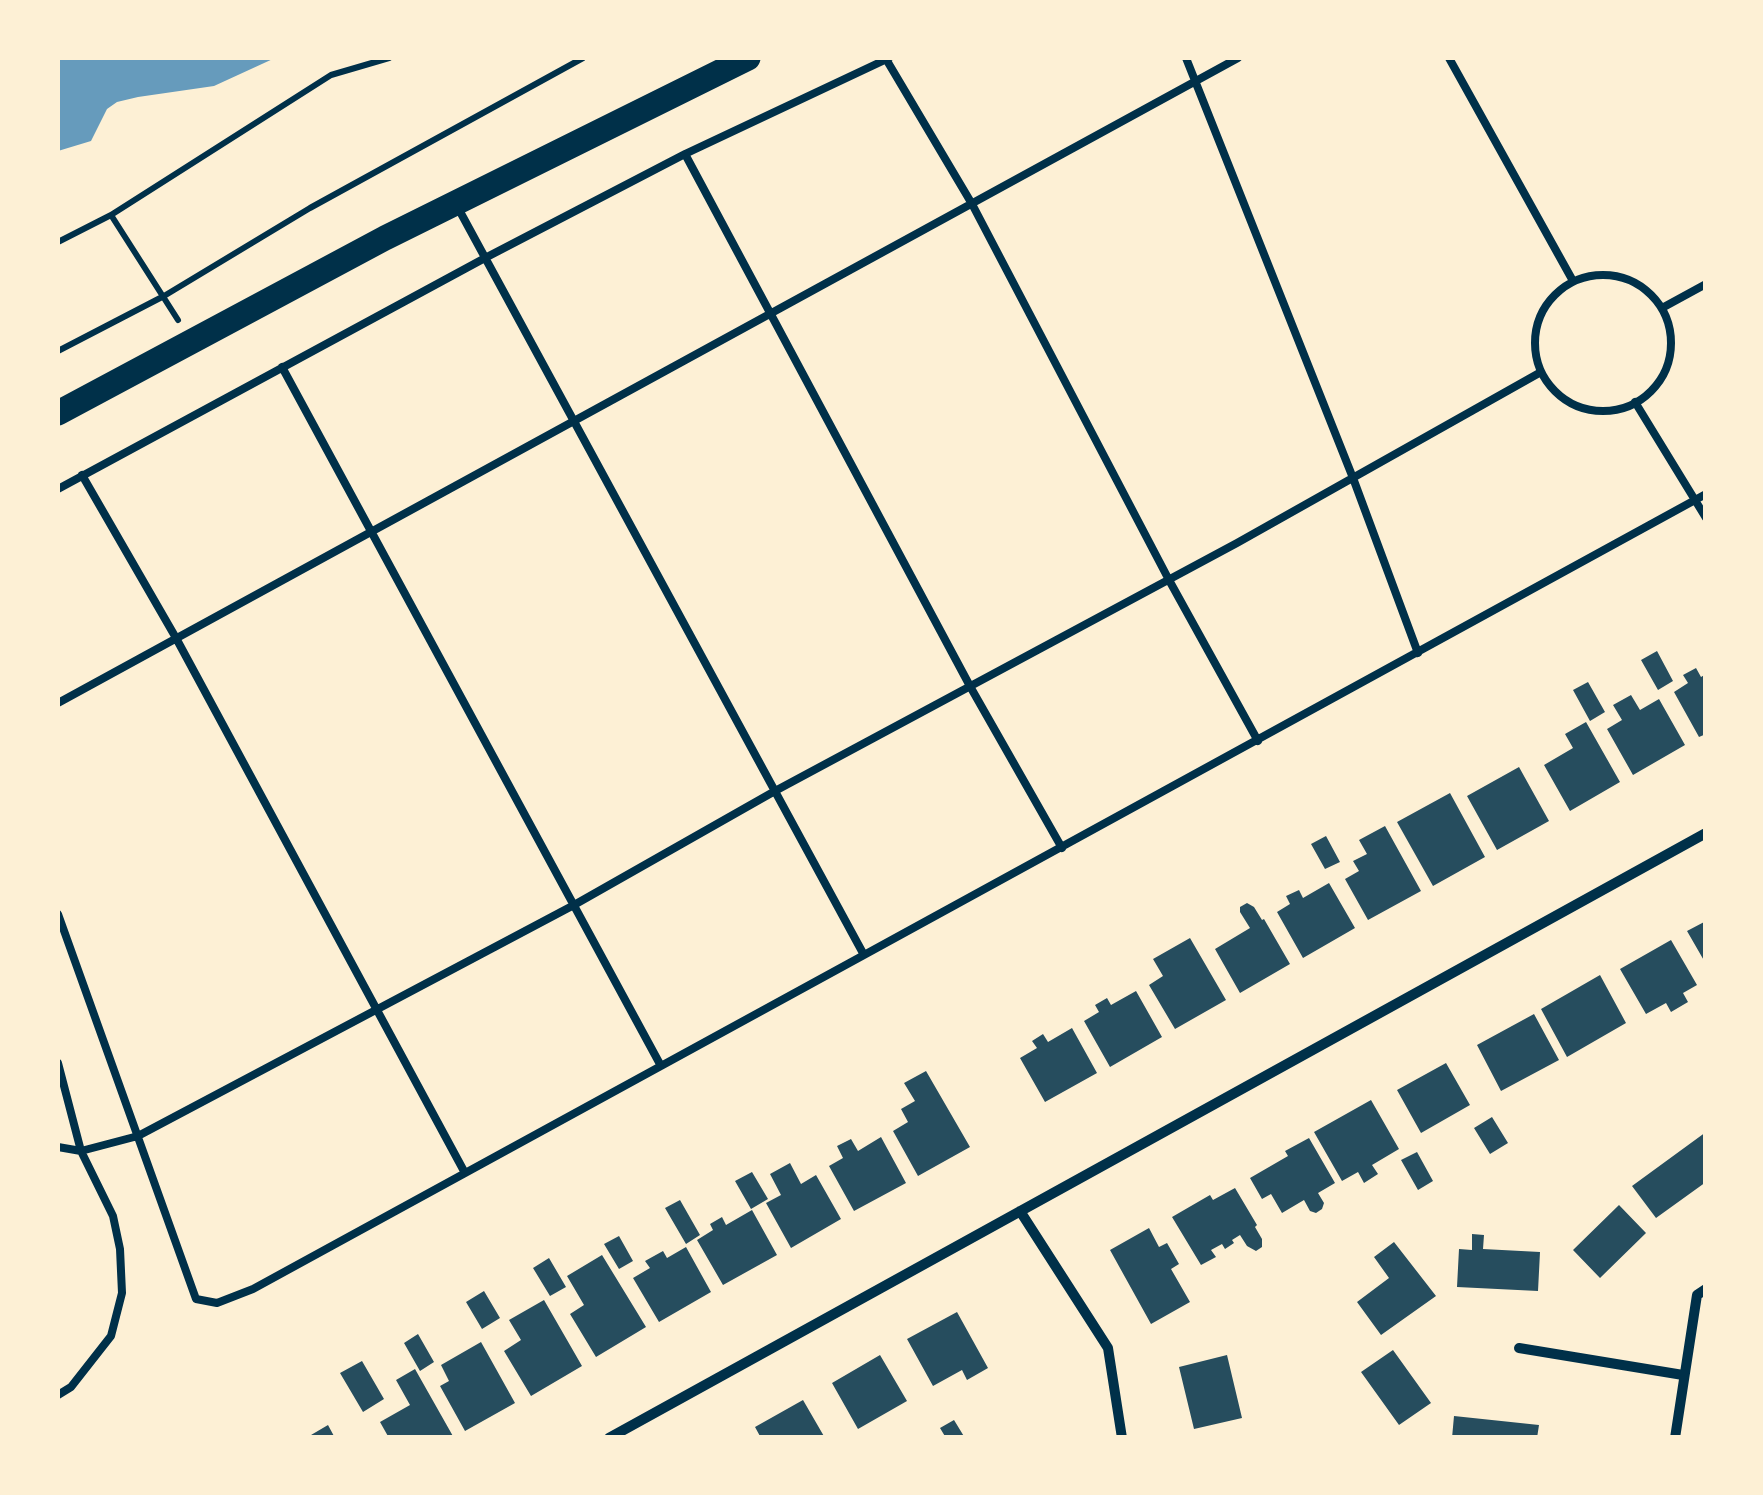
<!DOCTYPE html>
<html>
<head>
<meta charset="utf-8">
<style>
  body { margin:0 }
  #map { position:relative; width:1763px; height:1495px; overflow:hidden; background:#fdf0d5; font-family:"Alegreya Sans",sans-serif }
  canvas { display:block }
  .frame { position:absolute; inset:0; border:60px solid #fdf0d5; pointer-events:none }
</style>
</head>
<body>
<div id="map">
<canvas width="1763" height="1495"></canvas>
<div class="frame"></div>
</div>
<script>
const g = document.querySelector('canvas').getContext('2d');
g.lineJoin = 'round';
function fillPath(path, color) { g.fillStyle = color; g.fill(path, 'evenodd'); }
function stroke(path, color, width, dash) { g.strokeStyle = color; g.lineWidth = width; g.lineCap = dash ? 'butt' : 'round'; g.setLineDash(dash || []); g.stroke(path); }
fillPath(new Path2D(`
  M58,58h217l-61,28 -76,11 -21,5 -10,7 -16,32 -33,10z`), '#669bbc');
fillPath(new Path2D(`
  M1657,651l16,30 -15,9 -17,-30z
  M1696,668l5,9 5,-3v60l-7,3 -25,-45 14,-9 -5,-8z
  M1588,682l17,30 -15,9 -17,-31z
  M1631,695l9,15 19,-11 26,46 -52,30 -26,-46 15,-9 -9,-15z
  M1586,722l34,60 -50,29 -26,-46 29,-17 -8,-14z
  M1519,767l30,54 -52,29 -30,-54z
  M1450,793l35,64 -52,29 -36,-64z
  M1385,826l36,65 -53,29 -23,-41 14,-8 -6,-10 14,-7 -8,-14z
  M1326,836l14,26 -15,7 -14,-25z
  M1329,883l26,45 -52,30 -26,-46 13,-8 -4,-8 13,-6 4,8z
  M1247,903l7,4 8,13 2,-1 26,45 -50,29 -25,-44 35,-21 -10,-16v-5z
  M1706,921v43l-19,-33z
  M1190,938l36,62 -51,29 -26,-44 14,-9 -10,-17z
  M1671,940l26,45 -14,8 5,9 -17,10 -5,-9 -20,11 -26,-45z
  M1600,975l26,48 -59,34 -26,-48z
  M1136,991l26,46 -52,30 -26,-46 15,-9 -4,-7 12,-7 4,7z
  M1534,1014l25,46 -58,31 -24,-46z
  M1072,1028l25,45 -52,29 -25,-44 17,-10 -5,-7 11,-7 5,8z
  M1446,1063l24,42 -49,28 -24,-43z
  M926,1071l44,76 -52,29 -25,-45 15,-9 -7,-13 14,-8 -11,-18z
  M1371,1100l28,49 -27,16 6,9 -14,9 -6,-11 -16,9 -28,-49z
  M1492,1117l16,26 -18,11 -16,-26z
  M1706,1132v50l-50,36 -24,-32z
  M881,1137l25,46 -52,28 -25,-45 14,-8 -6,-12 14,-7 7,12z
  M1309,1138l26,45 -17,10 6,10 -2,6 -6,4 -6,-2 -6,-11 -22,13 -11,-19 -9,5 -12,-21 38,-22 -3,-5z
  M1417,1152l16,29 -15,9 -17,-30z
  M790,1163l11,21 15,-9 25,44 -50,29 -25,-45 15,-8 -11,-21z
  M752,1172l16,27 -17,10 -16,-28z
  M1235,1188l22,37 -2,2 7,12v8l-6,4 -9,-5 -7,-11 -8,5 2,3 -9,6 -3,-5 -11,6 5,7 -15,8 -29,-48 38,-22 3,5z
  M680,1200l20,35 -14,9 -21,-36z
  M1619,1205l27,28 -46,45 -27,-28z
  M752,1210l25,45 -54,30 -26,-45 16,-10 -3,-6 12,-7 4,8z
  M1149,1228l10,19 8,-4 12,21 -8,5 19,33 -39,22 -41,-74z
  M1472,1234l12,1 -1,14 57,3 -2,39 -81,-4 2,-38 13,1z
  M619,1236l14,25 -14,8 -15,-25z
  M1394,1242l42,54 -55,39 -24,-33 32,-24 -15,-21z
  M686,1247l25,45 -52,30 -26,-44 17,-10 -5,-7 18,-10 4,7z
  M602,1255l44,72 -50,30 -26,-43 14,-9 -17,-29z
  M549,1258l17,29 -16,9 -17,-28z
  M484,1291l16,27 -18,11 -16,-27z
  M544,1300l38,66 -51,30 -27,-45 17,-11 -12,-20z
  M957,1312l31,56 -21,12 -5,-10 -29,16 -26,-47z
  M418,1334l16,28 -14,9 -16,-28z
  M481,1342l34,61 -50,28 -25,-45 9,-5 -8,-16z
  M1393,1350l38,53 -32,22 -38,-53z
  M880,1355l27,46 -49,28 -26,-46z
  M1227,1355l15,63 -48,11 -15,-62z
  M362,1361l22,38 -21,13 -23,-39z
  M415,1369l39,69h-65l-9,-16 30,-17 -14,-25z
  M803,1400l22,38h-64l-6,-11z
  M1454,1416l85,9 -2,13h-85z
  M954,1420l11,18h-19l-6,-10z
  M328,1425l7,13h-23l-1,-3z`), '#264d5e');
stroke(new Path2D(`
  M111,215l67,105
  M58,242l53,-27 220,-140 58,-17
  M58,351l106,-55 146,-88 273,-150`), '#003049', 6);
stroke(new Path2D(`
  M1186,58l167,420 65,175
  M1449,58l124,223
  M886,59l86,145 197,376 89,161
  M685,154l286,534 91,160
  M457,206l407,749 842,-461
  M1535 343a68 68 0 1 1 136 0a68 68 0 1 1-136 0Z
  M1662,308l44,-24
  M282,367l379,699
  M1635,402l71,116
  M82,475l94,163 289,535
  M58,489l427,-231 200,-104 204,-96
  M58,703l1180,-645
  M58,914l138,385 21,4 36,-14 611,-334
  M58,1063l23,88 32,65 7,33 2,44 -11,43 -40,51 -13,8
  M58,1147l23,4 57,-15 436,-231 201,-114 462,-248 304,-171`), '#003049', 8);
stroke(new Path2D(`
  M1020,1211l88,137 14,90
  M1519,1348l164,27
  M609,1438l1097,-605
  M1675,1438l22,-143 9,-6`), '#003049', 10);
stroke(new Path2D(`
  M58,413l327,-175 363,-180`), '#003049', 25);
</script>
</body>
</html>
